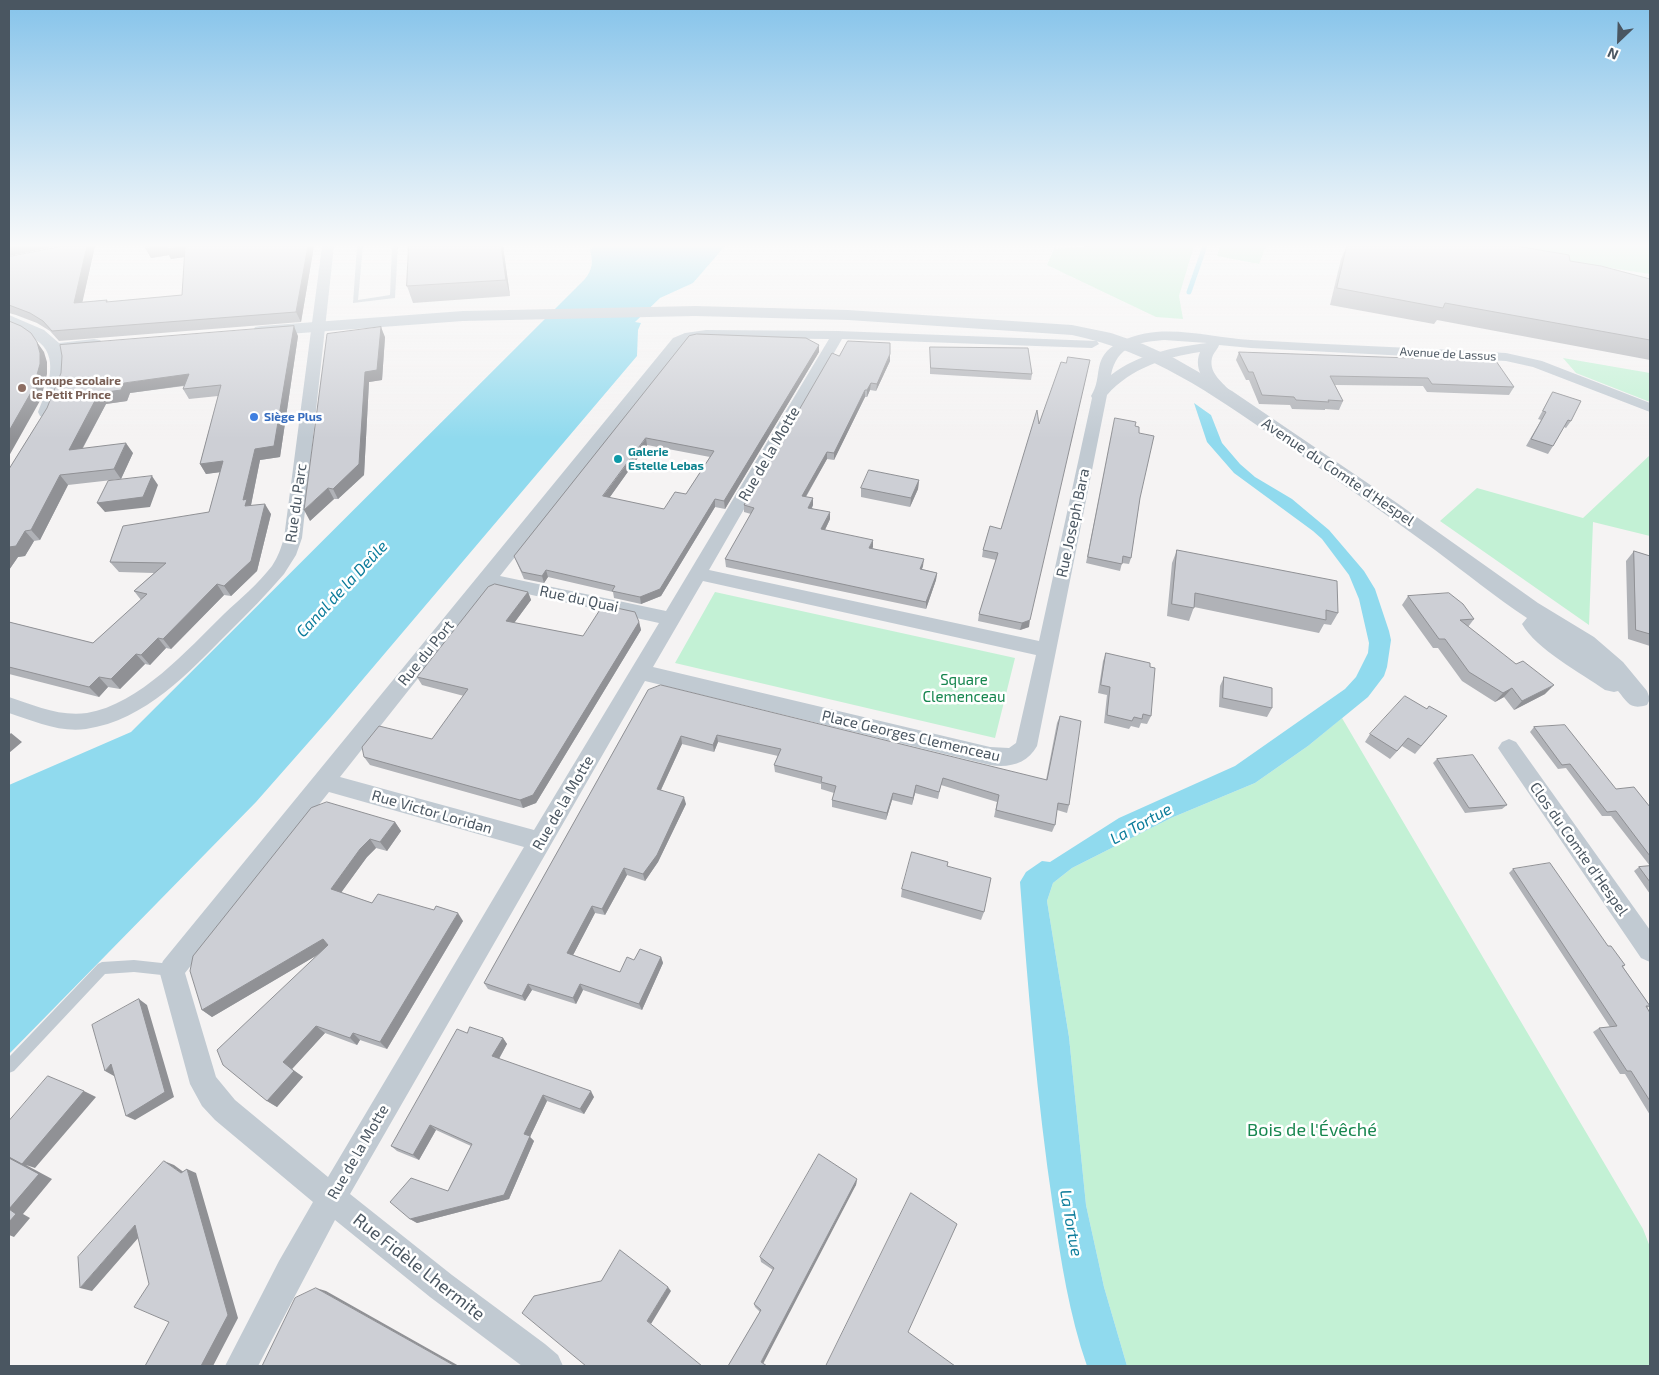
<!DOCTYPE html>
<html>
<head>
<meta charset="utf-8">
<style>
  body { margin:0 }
  #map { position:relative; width:1659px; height:1375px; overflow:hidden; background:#f5f3f3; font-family:"Exo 2",sans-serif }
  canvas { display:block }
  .frame { position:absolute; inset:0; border:10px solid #4a5661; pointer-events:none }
  .north { position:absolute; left:1594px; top:15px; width:50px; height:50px; -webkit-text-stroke:4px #fff; paint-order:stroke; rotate:204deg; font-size:14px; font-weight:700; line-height:20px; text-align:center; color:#4a5661 }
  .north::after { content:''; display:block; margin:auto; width:18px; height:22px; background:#4a5661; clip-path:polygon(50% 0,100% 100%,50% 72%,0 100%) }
</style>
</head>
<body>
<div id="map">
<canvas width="1659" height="1375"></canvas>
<div class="frame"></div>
<div class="north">N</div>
</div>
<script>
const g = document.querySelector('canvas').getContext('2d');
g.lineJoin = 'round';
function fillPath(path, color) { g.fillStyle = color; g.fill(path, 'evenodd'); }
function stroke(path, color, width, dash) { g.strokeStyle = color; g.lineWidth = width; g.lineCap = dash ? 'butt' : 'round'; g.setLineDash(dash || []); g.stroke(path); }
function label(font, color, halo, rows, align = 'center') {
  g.font = font + ' "Exo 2",sans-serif'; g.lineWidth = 5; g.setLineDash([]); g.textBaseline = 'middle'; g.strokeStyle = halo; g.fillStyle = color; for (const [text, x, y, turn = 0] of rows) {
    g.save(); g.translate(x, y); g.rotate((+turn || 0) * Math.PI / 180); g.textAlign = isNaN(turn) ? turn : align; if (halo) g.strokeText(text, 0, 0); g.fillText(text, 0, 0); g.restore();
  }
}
fillPath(new Path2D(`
  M1091,246h103l-15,50 4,23 -27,-2 -109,-52 7,-16z
  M1220,246h46l-7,18 -42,-8z
  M1427,246h223v28l-86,-13z
  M1563,358l87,15v29l-74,-29z
  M1650,455v81l-57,-14 -4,103 -149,-104 37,-33 106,30z
  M715,592l300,66 -20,80 -320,-75z
  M1342,718l301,511 7,18v119h-523l-23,-79 -18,-82 -17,-168 -22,-136 6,-18 19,-15 99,-50 84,-35 53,-37z`), '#c3f1d5');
fillPath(new Path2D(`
  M593,246h132l-32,37 -33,15 -25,24 6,1 -3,7 -1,26 -307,362 -74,84 -247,252v-269l122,-53 453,-452c9,-10 9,-19 6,-30z
  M1194,403l17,12 11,28 18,21 15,13 37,22 37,31 35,41 11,18 14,42 2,9 -4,27 -3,9 -16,21 -60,49 -53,37 -84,35 -99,50 -19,15 -6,18 22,136 17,168 18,82 23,79h-40c-18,-52 -26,-105 -34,-159 -16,-108 -25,-217 -33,-325l6,-10 16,-11 8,1 69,-44 116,-52 110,-77 11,-12 12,-24 1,-10 -10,-44 -10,-24 -27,-36 -9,-8 -79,-58 -27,-31z`), '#90daee');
stroke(new Path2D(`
  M1189,292l16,-46`), '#90daee', 5);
fillPath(new Path2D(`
  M357,246h6l-5,54 32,-5 2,-49h6l-3,52 -42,5z
  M134,960l37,4 4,2 2,4 -2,4 -4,2 -37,-4 -29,2 -91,97 -5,2v-16l89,-93 4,-2z`), '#c1cad2');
fillPath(new Path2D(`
  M322,246h12l-32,292 -6,17 -12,19c-17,20 -36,39 -55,58 -40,40 -83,88 -143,97 -25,4 -53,-8 -77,-16v-16c24,8 51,20 78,16 53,-9 100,-63 137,-99 16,-15 34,-30 48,-48 6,-9 9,-18 12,-28z
  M706,330l132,1 259,10 2,3 -7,4 -250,-9 -133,231 330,71 53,-243 -1,-2c13,-20 -1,-39 29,-54 41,-21 89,-4 131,-2 85,5 170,8 255,13l36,8 108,42v9l-117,-45 -27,-6 -255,-13 -32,-3c-1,4 -6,8 -7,13 -4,17 14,26 22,38l-2,3h-10c-14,-12 -30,-28 -22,-47 -34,5 -69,16 -93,43l-70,351c-10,18 -28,22 -47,19l-345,-84 -295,513 102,81 93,69 13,11 5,11h-41l-92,-69 -95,-77 -77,146h-33l54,-105 34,-59 -98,-82 -13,-14 -12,-22 -31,-114 4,-9 510,-623 12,-5zM706,338l123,1 -163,272 -166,-35 183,-232 10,-4zM1164,340l43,3c-33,4 -69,11 -96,32 6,-29 26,-33 53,-35zM703,581l333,74 -20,88 -7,5 -19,-1 -337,-80zM491,586l168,37 -125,207 -194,-53zM329,792l195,55 -196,330 -93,-77 -19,-23 -31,-104z
  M1509,739l7,3 134,188v32l-9,-4 -139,-204 -4,-6 4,-6z`), '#c1cad2');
fillPath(new Path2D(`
  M695,306l153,4 224,15 39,8 32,11 31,14 58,33 165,112 141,100 56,34 29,25 24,29 3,8 -3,6c-17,5 -19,-2 -29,-14l-4,1 -9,-2c-24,-17 -69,-41 -83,-66l5,-6c-32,-21 -61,-45 -92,-68 -52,-38 -105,-75 -158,-111 -67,-46 -124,-87 -205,-104l-224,-15 -153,-4 -232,5 -202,15 -6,-1 -2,-4 2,-4 6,-1 202,-15z
  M9,315l35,15 15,13 35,-4 6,1 3,4 -3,4 -35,5c7,19 0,47 -11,63l-7,2 -7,-2 -2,-4c8,-20 22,-52 2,-69 -9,-8 -21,-12 -31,-17z`), '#c1cad2');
fillPath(new Path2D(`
  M95,246l-13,56 25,-2 1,2 74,-7 3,-38 -14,2 -2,-4 -18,3 -5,-9 168,-3 -13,76 -242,19 -9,-10 -13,-8 -21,-8 -7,-2v1v-57z
  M409,246h94l7,50 -97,7 -6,-17z
  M1347,246h169l54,15 80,18v81l-213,-40 -3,4 -104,-19 11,-46z
  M298,336l-18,121 -20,3 -9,45 20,9 -14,57 -26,25 -7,-1 -53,54 -5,-1 -16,17 -5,-1 -25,25 -12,-2 -9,10 -90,-23v-52l84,21 48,-43 -7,-9 20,-18 -35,-1 -9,-10 99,-50 11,-40 -14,2 -6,-10 18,-68 -29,3 -6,-10 1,-3 -54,7 -3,8 -21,3 -23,44 50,5 -12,26 -53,6 -28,55 -6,1 -9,15 -7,1 -9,13v-101l38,-61z
  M689,336l130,16 -94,157 -10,-2 -54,89 -20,8 -27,-6 -1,-6 -65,-15 -4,6 -20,-4 -10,-23zM647,445l63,12 -24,37 -22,15 -55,-11z
  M385,337l-3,43 -13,2 -5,93 -26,24h-4l-24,22z
  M930,347l102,27 -1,6 -101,-6z
  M1239,352l275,35 -5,8 -82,-3 -4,-6 -88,-1 8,16 -4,9 -14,-1v1l-33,-1 -2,-4 -31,-1 -10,-24h-3l-10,-20z
  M839,356l51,5 -14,30 -6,-1 -3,7h-2l-31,63 -7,-1 -21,38 7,1v7l-1,3 18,11 -5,11 48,17 -1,1 51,18 -1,3 15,4 -1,7 -10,29 -200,-42 -1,-8 26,-45 -7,-2v-7z
  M1553,392l18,29 -5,7 -2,-1 -11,19 -5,8 -22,-8 15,-26 -3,-1z
  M1115,418l20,8 4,7 1,65 -9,60 -2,6 -7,-1 -2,8 -34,-8z
  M919,480l-1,9 -8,18 -49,-10v-9z
  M990,526l39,101 -9,3 -42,-9 1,-7 17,-54 -14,-3 1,-7z
  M1177,550l161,63 -7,12 -7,-1 -5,9 -125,-26 -5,14 -22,-5 5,-53z
  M1634,551l16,5v90l-22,-7 -2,-78z
  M528,592l3,8 -17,23 69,13 56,-14 2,8 -105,173 -13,5 -153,-43 -6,-8 68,-18 32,-43 -42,-11 -5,-8z
  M1408,596l66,23 -6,8 77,67 -31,16 -10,-13 -9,5 -33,-21 -24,-33h-5l-31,-43z
  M1106,653l44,14 1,49 -4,8 -6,-1 -2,5 -8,-2 -2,3 -25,-6 3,-28 -9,-2 5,-32z
  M1224,677l48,31 -5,9 -48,-10 1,-21z
  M648,690l398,90 11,-57 3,-7 9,89 -2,8 -10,-3 -2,15 -3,7 -58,-15 3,-15 -56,-17 -3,14 -23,-6 -3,12 -20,-5 -6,20 -54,-13v-7l2,-7 -13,-4v-5l-46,-12 -1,-7 4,-9 -60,-14 -4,10 -32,-8 -21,46 25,14 -28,58 -13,19 -18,-6 -22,40 -10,-2 -22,42 47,17 14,-12 27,-3 2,6 -21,47 -59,-20 -7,14 -44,-14 -7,11 -37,-12 -4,-6z
  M1427,709l20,7 -32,38 -13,-8 -12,13 -25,-17 5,-8z
  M1534,727l82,62 34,18v87l-16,-23 5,-4 11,-1 -39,-50h-9l-36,-48 -8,1 -28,-37z
  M1437,759l70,46 -5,4 -37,4 -32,-50z
  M395,822l6,9 -14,20 -11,-3 -9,9 -26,35 31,11 91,18 -76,128 -27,-9 -3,5 -32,-12 -33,36 11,8 -26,30 -10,-6 52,-147 -107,63 -10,-7 -9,-54z
  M947,866l37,46 -3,8 -80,-23 1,-8z
  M1513,869l95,77 17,19 -2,2 27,39 -3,2 3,5v102l-25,-41h-5l-27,-42 6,-4 11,-1 -101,-154z
  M467,1033l36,5 4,6 -8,15 95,38 -10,17 -37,-13 -17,36 4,4 -25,58 -92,24 -7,-4 38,-28 23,-45 -35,-16 -17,30 -22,-9 -6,-5z
  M857,1179l-1,6 -128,181 32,-54 -5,-5 -1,-3 19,-34 -12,-8 -1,-5z`), '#b0b2b7');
fillPath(new Path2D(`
  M9,246h49l-49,10z
  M87,246h8l-15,67 -6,-10z
  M161,246l24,1 5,9 -19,3 -2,-4 -18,3 -5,-9z
  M308,246h6l-13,76 -5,-10z
  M501,246h2l7,50 -4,-16z
  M294,326l4,10 -18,121 -20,3 -9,45 2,5 -8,-4 -2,-6 12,-51z
  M381,327l4,10 -3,43 -13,2 -5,93 -26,24 -5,-10 32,-117z
  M37,342l7,10 3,10v12l-6,25 -32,57v-25z
  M819,345v7l-94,157 -1,-8z
  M890,354v7l-14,30 1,-7z
  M189,374l6,10 -65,9 -3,8 -21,3 -30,56 -7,-10 30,-57 25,-10z
  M871,383l-1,7 -3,7v-7z
  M865,390v7l-31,63v-7z
  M646,438l1,7 -42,59 -2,-8z
  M126,443l7,10 -12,26 -7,-10z
  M827,452v7l-25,44v-7z
  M223,461l6,10 -23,3 -6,-10z
  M60,475l8,10 -28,55 -9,-10z
  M152,476l6,9 -8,22 -45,5 -8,-9z
  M919,480l-1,9 -8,18 1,-9z
  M328,488l6,11 -24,22 -6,-11z
  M813,498v7l-5,10v-7z
  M715,499v8l-54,89 -20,8 -1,-7z
  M265,504l6,10 -14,57 -26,25 -7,-10z
  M830,512v7l-8,17 -1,-7z
  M25,531l9,10 -9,15 -7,1 -9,13v-23z
  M873,540v7l-4,8v-7z
  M924,559l-1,7 -4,10 1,-7z
  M546,570l2,7 -4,6 -2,-7z
  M937,573l-1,7 -10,29v-7z
  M217,584l7,11 -53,54 -8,-10z
  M528,592l3,8 -22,30 -3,-9z
  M1030,620l-1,7 -9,3 2,-7z
  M639,622l2,8 -105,173 -13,5 -3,-8z
  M158,638l8,10 -16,17 -9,-10z
  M136,654l9,10 -25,25 -9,-10z
  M99,677l9,10 -9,10 -10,-10z
  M1554,685l-9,9 -31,16 8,-9z
  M1512,688l-8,9 -9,5 8,-9z
  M11,733l11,9 -13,11v-18z
  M717,735l1,7 -4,10 -1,-7z
  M681,736l1,8 -24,52 -1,-7z
  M916,785l-1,8 -3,12 1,-7z
  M893,793l-1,7 -6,20 1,-7z
  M684,797l2,7 -28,58 -13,19 -2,-7z
  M395,822l6,9 -14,20 -7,-9z
  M370,839l6,9 -9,9 -29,40 -7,-8 29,-40z
  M624,868l3,7 -22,40 -3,-6z
  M592,906l3,7 -24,46 -4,-6z
  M458,913l5,8 -76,128 -7,-7z
  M323,939l8,8 -119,70 -10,-7z
  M661,957l2,6 -21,47 -3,-6z
  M528,984l4,6 -7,11 -3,-5z
  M580,984l3,6 -7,14 -3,-6z
  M139,999l8,6 27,92 -39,23 -9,-4z
  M316,1026l9,7 -33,36 11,8 -26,30 -10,-6 16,-39z
  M353,1033l7,7 -3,5 -7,-7z
  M503,1038l4,6 -10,18 -5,-6z
  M111,1064l9,5 -6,7 -9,-5z
  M84,1091l12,6 -61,71 -9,-3 26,14 -29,35 7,4 -16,19 -5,-2v-78z
  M591,1091l3,6 -10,17 -4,-5z
  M543,1095l4,6 -17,36 4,4 -25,58 -92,24 -7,-4 94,-24 20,-61z
  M430,1125l6,5 -17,30 -6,-5z
  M164,1161l10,4 15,11 -2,-7 9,4 42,145 -25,48h-12l-20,-193z
  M857,1179l-1,6 -93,179 -2,-2z
  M135,1225l11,4 -54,62 -12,-3z
  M668,1287l3,4 -20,33 -4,-3z
  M316,1288l10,3 133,75h-4z`), '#909195');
const building = new Path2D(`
  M63,246h24l-13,57 33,-3 -1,2 76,-7 3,-48 -19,2v-3h142l-12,66 -244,19 -9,-10 -13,-8 -21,-8v-48z
  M146,246h15l-15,3z
  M409,246h92l5,34 -99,6z
  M1347,246h169l53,9 1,6 31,5 49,13v61l-205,-37 -2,5 -106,-20z
  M9,321l12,5 10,7 6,9 3,11v11l-7,25 -24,42z
  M294,326l-20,120 -19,3 -12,51 4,-1 -2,7 20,-2 -14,57 -27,25 -7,-2 -54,55 -5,-1 -17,17 -5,-1 -25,25 -12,-2 -10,10 -80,-20v-45l84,21 54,-49 -13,-3 32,-28 -56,-1 13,-36 86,-14 14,-51 -23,3 21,-79 -38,4 6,-15 -65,9 -3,7 -22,3 -30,57 57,-7 -12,26 -54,6 -29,55 -6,1 -9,15 -7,1v-78l38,-61 14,-35 1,-17 -2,-11z
  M381,327l-4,43 -12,2 -6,92 -26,25 -5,-1 -24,22 23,-176z
  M697,334l109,4 13,7 -95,156 -9,-2 -55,90 -20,8 -28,-6 3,-5 -69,-16 -4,6 -20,-4 -8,-16 175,-220zM646,438l68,13 -28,43 -11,-2 -11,17 -61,-13z
  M848,341l42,2v11l-13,30 -6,-1 -4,7h-2l-31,63 -7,-1 -25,44 11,2 -5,10 22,4 -9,17 52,11 -4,8 55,11 -4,10 17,4 -11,29 -201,-43 29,-51 -10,-3 88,-152 7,3z
  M930,347l98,1 4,26 -101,-6z
  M1239,352l257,9 18,26 -82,-3 -4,-6 -98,-2 13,25 -15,-1 1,2 -33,-2 -2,-3 -32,-2 -9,-23h-4z
  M1068,357l22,3 -60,260 -8,3 -43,-9 19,-61 -15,-3 7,-24 11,3 36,-119 2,14 22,-62 5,1z
  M1553,392l28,9 -10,20 -3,-1 -15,26 -22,-7 15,-27 -3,-1z
  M1115,418l21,4 -1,4 4,1v6l15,3 -14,62 -9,60 -8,-2 -1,8 -34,-7z
  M869,470l50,10 -8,18 -50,-10z
  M152,476l-9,21 -46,6 11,-22z
  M1177,550l160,31 1,32 -12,-3v10l-131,-27 -1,15 -22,-4z
  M1634,551l16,5v78l-14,-4z
  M495,584l33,8 -22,29 77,15 20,-31 32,7 4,10 -106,173 -13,5 -156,-43 -2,-10 17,-21 53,13 36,-50 -51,-12 71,-90z
  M1449,593l14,11 11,15 -14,1 56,44 7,-3 31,24 -32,16 -10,-13 -9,5 -34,-21 -24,-33h-6l-31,-43z
  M1106,653l44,10v4l5,1 -4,48 -8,-2 -1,5 -8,-2 -2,4 -25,-6 3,-28 -9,-2z
  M1224,677l48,11v20l-49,-10z
  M661,685l386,95 13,-64 21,5 -12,84 -11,-2 -3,22 -59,-15 3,-15 -56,-17 -4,14 -23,-7 -3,13 -20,-5 -6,20 -55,-13 4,-14 -15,-4 1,-5 -48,-12 7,-16 -64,-14 -4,10 -32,-9 -24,53 27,8 -27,58 -14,19 -19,-6 -22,41 -10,-3 -25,47 53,19 7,-15 7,3 6,-11 21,8 -22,47 -59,-20 -7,14 -45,-14 -6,12 -38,-13 164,-293z
  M1405,696l22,13 2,-3 18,10 -26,30 -13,-8 -11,13 -27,-17z
  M1565,725l51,64 18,-2 16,20v49l-34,-45 -9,1 -37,-48 -8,1 -28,-38z
  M1473,755l34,50 -38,3 -32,-49z
  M327,802l68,20 -15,20 -10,-3 -10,10 -29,40 41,14 6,-9 56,16 2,-4 22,7 -78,129 -27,-9 -3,5 -34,-12 -33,36 11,9 -27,30 -44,-36 -6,-15 111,-105 -5,-6 -121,71 -12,-39 3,-15 118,-148z
  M912,852l36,10 -1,4 44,12 -7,34 -82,-23z
  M1550,863l58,83h3l14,19 -3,1 28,40h-4l4,7v88l-19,-30h-4l-28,-43 18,-2 -104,-157z
  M1650,866v16l-11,-15z
  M139,999l26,93 -39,24 -15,-52 -6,7 -13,-46z
  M470,1027l33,11 -11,18 99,35 -11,18 -37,-14 -19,39 6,2 -26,59 -94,24 -20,-17 21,-24 37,13 24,-47 -42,-19 -17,30 -22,-9 66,-117 10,4z
  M48,1076l36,15 -62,73 -13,-7v-36z
  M819,1154l38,25 -96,183 6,4h-39l33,-56 -7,-6 20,-36 -14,-11z
  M9,1158l30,16 -30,35 7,5 -7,8z
  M164,1161l17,12 6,-4 41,146 -27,51h-56l24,-44 -35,-15 15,-23 -14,-59 -55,63 -2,-31z
  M911,1193l46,31 -49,108 47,34h-129z
  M620,1250l48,37 -21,34 55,45h-116l-64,-53 12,-17 67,-15z
  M316,1288l139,78h-193l33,-68z`);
fillPath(building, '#cdcfd5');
stroke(building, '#909195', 1);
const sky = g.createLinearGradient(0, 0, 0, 439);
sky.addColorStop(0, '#85c3ea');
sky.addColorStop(0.56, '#fafafa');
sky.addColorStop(1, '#fafafa00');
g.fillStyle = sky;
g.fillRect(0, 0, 1659, 439);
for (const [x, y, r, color] of [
  [22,388,5,"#8d6e63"],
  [254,417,5,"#3f7fe0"],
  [618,459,5,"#0f9aa8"]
]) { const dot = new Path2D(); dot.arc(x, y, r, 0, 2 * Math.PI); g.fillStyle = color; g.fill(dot); stroke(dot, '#fff', 2); }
label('12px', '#4a5661', '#fff', [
  ["Avenue de Lassus",1448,354,3]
]);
label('bold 12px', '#785e54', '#fff', [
  ["Groupe scolaire",32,381],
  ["le Petit Prince",32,395]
], 'left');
label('bold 12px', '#366cbe', '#fff', [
  ["Siège Plus",264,417]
], 'left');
label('bold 12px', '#0d838f', '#fff', [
  ["Galerie",628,452],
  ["Estelle Lebas",628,466]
], 'left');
label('15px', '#4a5661', '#fff', [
  ["Rue de la Motte",769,454,-60],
  ["Avenue du Comte d'Hespel",1338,472,34],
  ["Rue du Parc",296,503,-82],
  ["Rue Joseph Bara",1073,523,-78],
  ["Rue du Quai",579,599,12],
  ["Rue du Port",426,653,-51],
  ["Place Georges Clemenceau",911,736,13],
  ["Rue de la Motte",563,803,-60],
  ["Rue Victor Loridan",432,812,16],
  ["Clos du Comte d'Hespel",1579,849,55],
  ["Rue de la Motte",358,1152,-60]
]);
label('15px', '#17864f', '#fff', [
  ["Square",964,680],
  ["Clemenceau",964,697]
]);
label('italic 16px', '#0c7c9b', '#fff', [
  ["Canal de la Deûle",342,589,-47],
  ["La Tortue",1141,824,-29],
  ["La Tortue",1071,1223,80]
]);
label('18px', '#17864f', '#fff', [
  ["Bois de l'Évêché",1312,1130]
]);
label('18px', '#4a5661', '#fff', [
  ["Rue Fidèle Lhermite",419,1267,38]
]);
</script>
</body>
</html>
